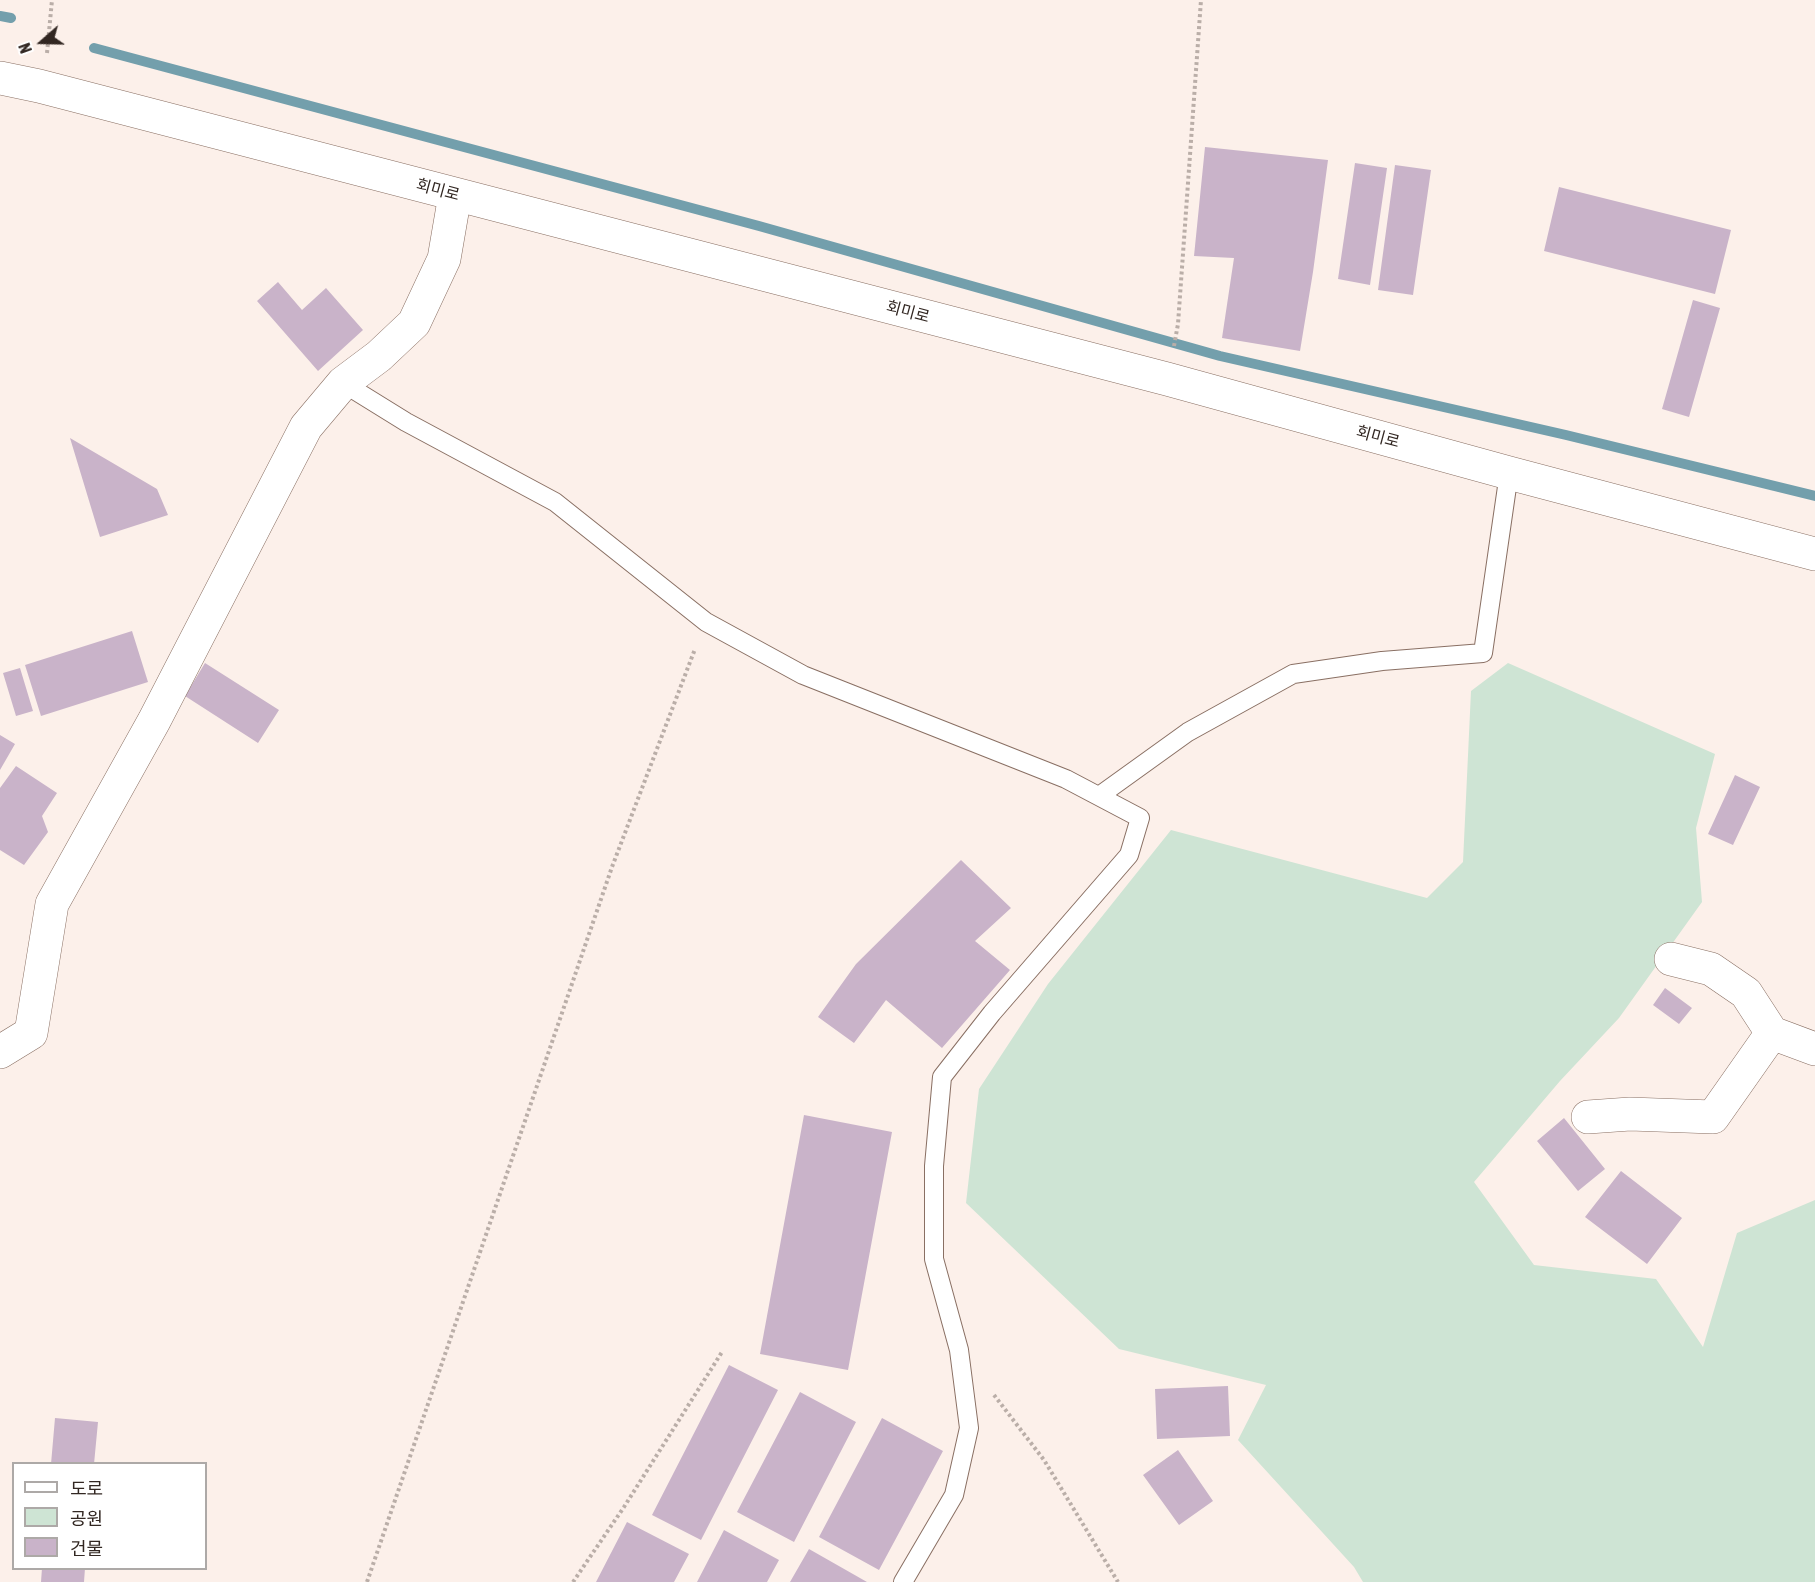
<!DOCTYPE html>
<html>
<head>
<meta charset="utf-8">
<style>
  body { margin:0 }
  #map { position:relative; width:1815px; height:1582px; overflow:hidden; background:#fcf0ea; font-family:"Asap Condensed","Noto Sans KR",sans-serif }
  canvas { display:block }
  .legend { position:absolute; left:12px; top:1462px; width:195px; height:108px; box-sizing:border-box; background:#fff; border:2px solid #ada9a7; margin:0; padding:8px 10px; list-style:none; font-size:18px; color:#322722 }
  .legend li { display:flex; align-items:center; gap:12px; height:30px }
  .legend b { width:30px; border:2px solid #ada9a7 }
  .north { position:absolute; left:12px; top:12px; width:60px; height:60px; -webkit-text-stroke:4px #fff; paint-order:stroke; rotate:250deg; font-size:16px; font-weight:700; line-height:24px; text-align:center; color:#322722 }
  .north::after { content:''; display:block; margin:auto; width:21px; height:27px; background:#322722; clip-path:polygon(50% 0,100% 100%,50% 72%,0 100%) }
</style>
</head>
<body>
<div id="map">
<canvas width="1815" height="1582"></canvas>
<ul class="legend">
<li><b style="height:8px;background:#fff"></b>도로</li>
<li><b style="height:16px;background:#cee4d4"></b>공원</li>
<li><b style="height:16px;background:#c9b3c9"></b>건물</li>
</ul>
<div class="north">N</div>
</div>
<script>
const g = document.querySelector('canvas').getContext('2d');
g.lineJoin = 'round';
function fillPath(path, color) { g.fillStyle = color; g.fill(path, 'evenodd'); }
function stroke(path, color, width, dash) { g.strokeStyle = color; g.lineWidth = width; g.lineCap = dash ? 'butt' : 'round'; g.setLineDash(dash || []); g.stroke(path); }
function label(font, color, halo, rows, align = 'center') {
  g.font = font + ' "Asap Condensed","Noto Sans KR",sans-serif'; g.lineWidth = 4.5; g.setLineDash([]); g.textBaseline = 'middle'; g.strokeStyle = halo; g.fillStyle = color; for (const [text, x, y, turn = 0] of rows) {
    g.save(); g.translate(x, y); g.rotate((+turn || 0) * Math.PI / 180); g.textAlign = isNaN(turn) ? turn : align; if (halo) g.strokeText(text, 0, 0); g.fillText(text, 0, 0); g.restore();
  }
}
fillPath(new Path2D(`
  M1508,663l207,91 -19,74 6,74 -83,116 -59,63 -86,101 60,83 122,14 47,68 34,-114 78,-33v382h-452l-9,-15 -116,-127 28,-55 -147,-36 -153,-146 13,-114 69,-105 123,-154 256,68 36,-36 8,-171z`), '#cee4d4');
stroke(new Path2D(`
  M0,16l11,2
  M94,48l665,178 461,130 346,79 249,61`), '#739fac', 10);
fillPath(new Path2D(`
  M1205,147l123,13 -15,112 -13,79 -78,-13 12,-80 -40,-2z
  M1355,163l32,5 -17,117 -32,-6z
  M1395,165l36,5 -18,125 -35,-5z
  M1559,187l172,43 -16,64 -171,-43z
  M278,282l24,28 24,-22 37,42 -45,41 -61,-70z
  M1693,300l27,8 -31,109 -27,-8z
  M70,438l87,51 11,26 -68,22z
  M132,631l16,51 -107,34 -16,-51z
  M205,663l74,47 -21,33 -73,-47z
  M20,668l13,43 -17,5 -13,-43z
  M0,735l15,9 -15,26z
  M16,766l41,27 -15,23 6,16 -24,33 -24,-15v-62z
  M1735,775l25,12 -27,58 -25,-11z
  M961,860l50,48 -36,33 35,29 -68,78 -56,-48 -32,43 -36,-26 38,-53z
  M1665,988l27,20 -13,16 -26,-19z
  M804,1115l88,17 -44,238 -88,-16z
  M1564,1118l41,51 -27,22 -41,-50z
  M1621,1171l61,47 -35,46 -62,-47z
  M729,1365l49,25 -77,150 -49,-25z
  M1228,1386l2,50 -73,3 -2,-50z
  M800,1392l56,30 -62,120 -57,-30z
  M55,1418l43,4 -4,42h-43z
  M882,1418l61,33 -64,119 -60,-33z
  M1178,1450l35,51 -34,24 -36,-50z
  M627,1522l62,32 -15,28h-78z
  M724,1530l55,30 -12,22h-70z
  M809,1549l58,33h-77z
  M42,1568h43l-1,14h-43z`), '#c9b3c9');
const service = new Path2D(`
  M343,383l63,39 149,80 151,120 97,53 263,104 74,39 -11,37 -137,158 -50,64 -8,89v93l25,91 10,78 -15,67 -51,87
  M1099,796l89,-64 105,-58 89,-13 101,-8 26,-180`);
const minor = new Path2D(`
  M1671,959l40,10 35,24 26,40 43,16
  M0,1052l31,-19 21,-129 102,-183 152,-294 37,-44 36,-27 35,-33 30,-64 11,-64
  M1588,1117l42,-3 83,3 59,-84`);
const tertiary = new Path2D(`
  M0,78l39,8 1128,293 342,94 306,81`);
stroke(service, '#896f63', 20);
stroke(minor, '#896f63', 34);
stroke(tertiary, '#896f63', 34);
stroke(new Path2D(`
  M47,53l5,-53
  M1174,346l4,-22 23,-324
  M994,1395l50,65 74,122
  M367,1582l245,-715 83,-218
  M573,1582l51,-75 98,-155`), '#baaea8', 4, [3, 3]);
stroke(service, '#fff', 18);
stroke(minor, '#fff', 33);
stroke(tertiary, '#fff', 33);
label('16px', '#322722', '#fff', [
  ["회미로",438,190,15],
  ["회미로",908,312,15],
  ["회미로",1378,437,15]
]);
</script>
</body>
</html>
